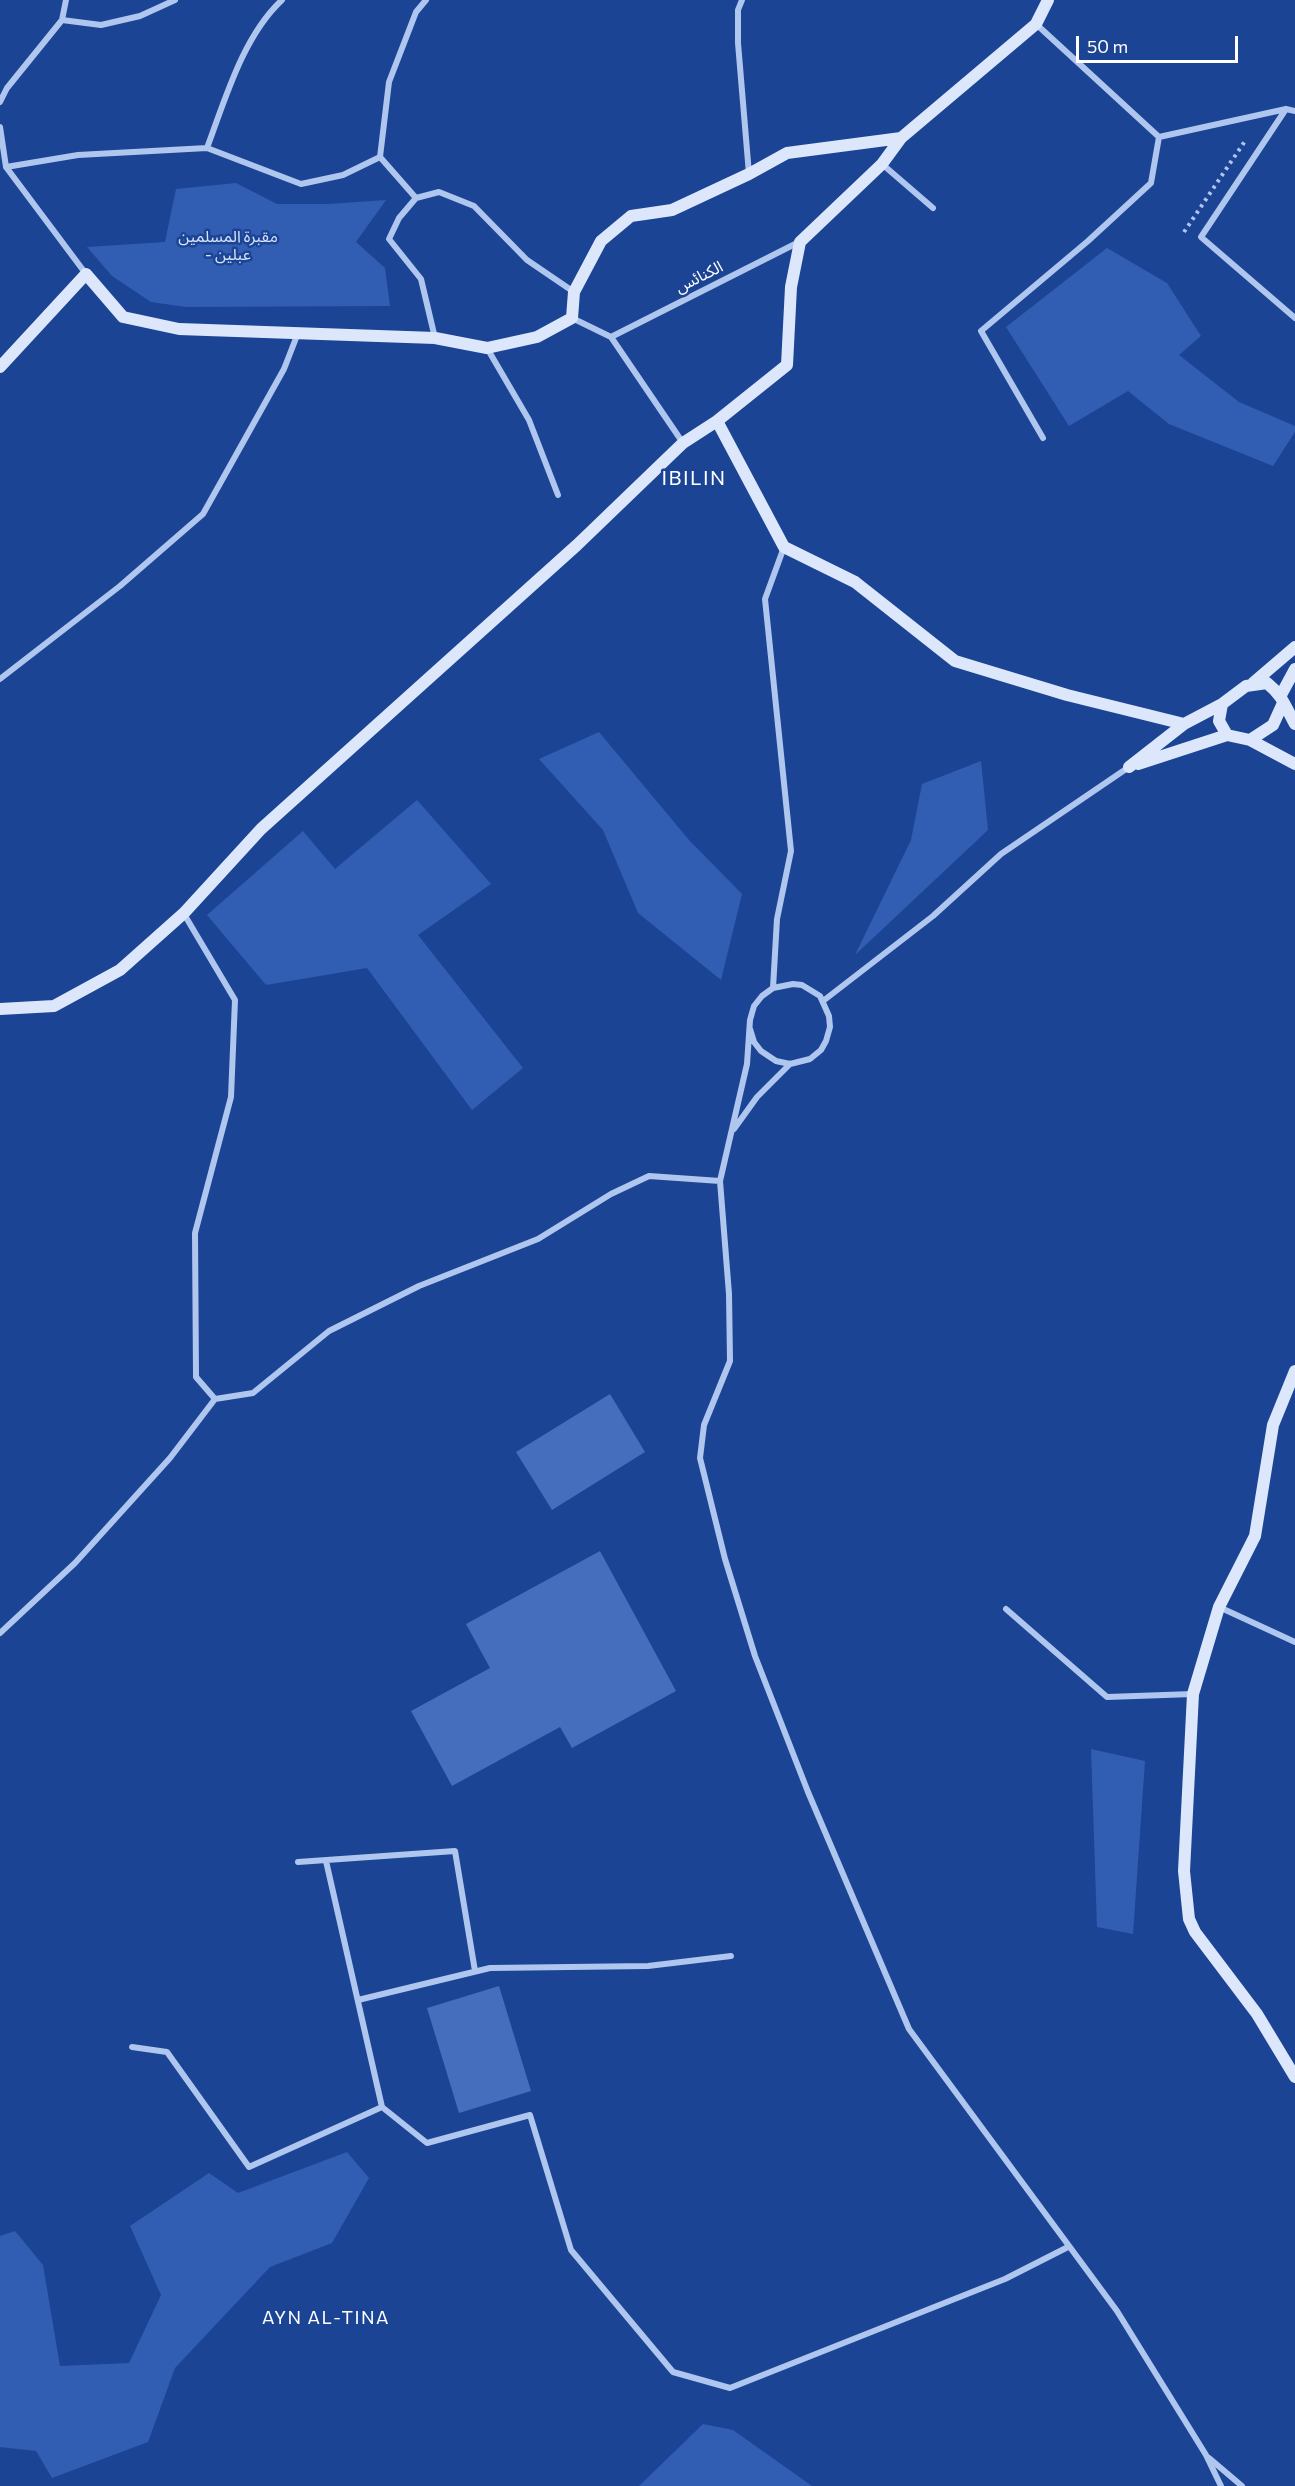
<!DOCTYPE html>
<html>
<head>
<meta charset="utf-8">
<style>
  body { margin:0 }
  #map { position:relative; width:1295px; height:2486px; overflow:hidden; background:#1c4495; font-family:Commissioner,sans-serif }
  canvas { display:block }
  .scale { position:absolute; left:1076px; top:36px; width:162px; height:27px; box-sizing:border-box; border:3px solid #fff; border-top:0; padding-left:8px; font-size:18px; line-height:21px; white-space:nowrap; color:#fff; -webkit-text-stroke:4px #1c4495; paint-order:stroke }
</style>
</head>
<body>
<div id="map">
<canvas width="1295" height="2486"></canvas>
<div class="scale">50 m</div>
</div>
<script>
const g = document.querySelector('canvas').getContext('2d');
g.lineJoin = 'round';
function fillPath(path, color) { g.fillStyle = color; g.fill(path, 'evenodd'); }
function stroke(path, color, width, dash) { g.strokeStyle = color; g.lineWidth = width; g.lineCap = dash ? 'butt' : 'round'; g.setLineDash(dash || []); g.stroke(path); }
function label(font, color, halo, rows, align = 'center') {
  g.font = font + ' Commissioner,"Noto Sans Arabic",sans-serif'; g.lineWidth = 5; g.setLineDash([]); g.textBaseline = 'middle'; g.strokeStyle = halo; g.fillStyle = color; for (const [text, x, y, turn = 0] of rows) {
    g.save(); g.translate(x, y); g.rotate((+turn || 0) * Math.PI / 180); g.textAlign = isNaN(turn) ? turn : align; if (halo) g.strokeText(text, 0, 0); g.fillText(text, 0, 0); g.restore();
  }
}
fillPath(new Path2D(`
  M236,183l41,21h51l58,-4 -30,42 29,26 5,38 -204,1 -35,-5 -39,-26 -25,-29 78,-5 11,-53z
  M1107,248l60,35 34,53 -22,19 60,47 56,24v6l-22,34 -104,-42 -41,-33 -59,35 -63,-99z
  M599,732l90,108 53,54 -21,86 -83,-67 -35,-83 -64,-71z
  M981,761l7,69 -133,125 56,-115 11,-56z
  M417,800l74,84 -73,51 105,133 -51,42 -105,-142 -101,17 -59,-70 96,-84 32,38z
  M1091,1749l54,12 -12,173 -36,-7z
  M347,2152l22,26 -37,65 -62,24 -95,101 -27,74 -96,36 -16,-27 -36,-4v-211l15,-5 28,34 17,101 69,-3 32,-68 -31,-69 79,-53 29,20z
  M703,2424l30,6 79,56h-173z`), '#315eb3');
fillPath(new Path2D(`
  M610,1394l35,58 -93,58 -36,-58z
  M600,1551l76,140 -104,57 -12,-21 -108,59 -41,-75 79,-43 -24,-44z
  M499,1986l32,105 -72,22 -32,-105z`), '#456ebc');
stroke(new Path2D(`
  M1184,232l61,-91`), '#afc6ef', 4, [3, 4.5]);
stroke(new Path2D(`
  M426,0l-10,12 -27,70 -9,75 36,41 23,-6 35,14 53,54 47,32
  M742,0l-4,10v33l11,131
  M62,20l39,5 39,-9 35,-16
  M1036,24l123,113 127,-28 9,2
  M0,102l7,-14 55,-68 4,-20
  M1286,109l-85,128 94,81
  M0,127l6,40 80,107
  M207,148c18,-48 36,-112 75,-148
  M882,164l51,44
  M6,167l72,-12 129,-7 94,36 42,-9 37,-18
  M416,198l-17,20 -10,21 32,40 14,59
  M572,318l39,19 72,106
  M611,337l188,-95
  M487,348l42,72 29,75
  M1043,438l-62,-107 107,-90 63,-58 8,-46
  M0,679l120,-93 83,-72 81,-145 14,-36
  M184,914l51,86 -4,97 -36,136 1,144 19,22 38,-6 76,-62 90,-45 119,-47 73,-45 38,-18 71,5
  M773,988l4,-69 14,-68 -26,-252 19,-52
  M823,1001l110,-85 68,-62 128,-87
  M750,1029l4,13 7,9 15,10 14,3 20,-5 11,-9 5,-9 4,-14 -1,-11 -9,-20 -18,-11 -9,-1 -20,4 -11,8 -8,10 -4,14 -3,44 -27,117 9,113 1,67 -26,64 -4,33 25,101 30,97 53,136 101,237 208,282 89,144 15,31
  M734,1129l23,-32 33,-33
  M1219,1607l76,35
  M1006,1609l101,88 86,-3
  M0,1633l75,-70 95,-105 45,-59
  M326,1861l56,246
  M298,1862l157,-11 20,120
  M358,2000l132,-32 158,-2 83,-10
  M132,2047l35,5 82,115 133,-60 45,36 103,-28 41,135 102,122 57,16 275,-109 63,-32
  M1209,2458l33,28`), '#afc6ef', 6);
stroke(new Path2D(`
  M0,367l86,-93 37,43 56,12 256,9 52,10 50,-11 35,-19 2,-26 27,-51 30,-25 41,-6 77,-36 38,-21 114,-15 135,-114 12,-24
  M717,421l67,126 71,35 100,79 112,34 117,29
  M1253,683l42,-36
  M1281,695l14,-26
  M1222,704l-3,17 8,14 23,5 45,24
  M1250,740l23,-15 10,-22
  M1138,764l89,-29
  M1129,767l55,-43 38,-20 24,-18 21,-3c16,13 18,23 28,41
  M0,1009l54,-3 66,-36 64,-57 77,-84 316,-284 106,-102 34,-22 70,-56 4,-78 9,-45 82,-78 19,-26
  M1295,1371l-22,54 -18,111 -36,71 -26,87 -9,177 5,48 6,13 62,82 38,63`), '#dde7fb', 12);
label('16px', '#d6e3fb', '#1c4495', [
  ["مقبرة المسلمين",228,237],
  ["- عبلين",228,255]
]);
label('16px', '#fff', '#1c4495', [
  ["الكنائس",699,277,-27]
]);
g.letterSpacing = '1.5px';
label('18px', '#fff', '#1c4495', [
  ["AYN AL-TINA",326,2318]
]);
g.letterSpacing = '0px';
g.letterSpacing = '1.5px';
label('20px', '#fff', '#1c4495', [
  ["IBILIN",694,478]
]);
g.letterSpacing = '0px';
</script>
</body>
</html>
